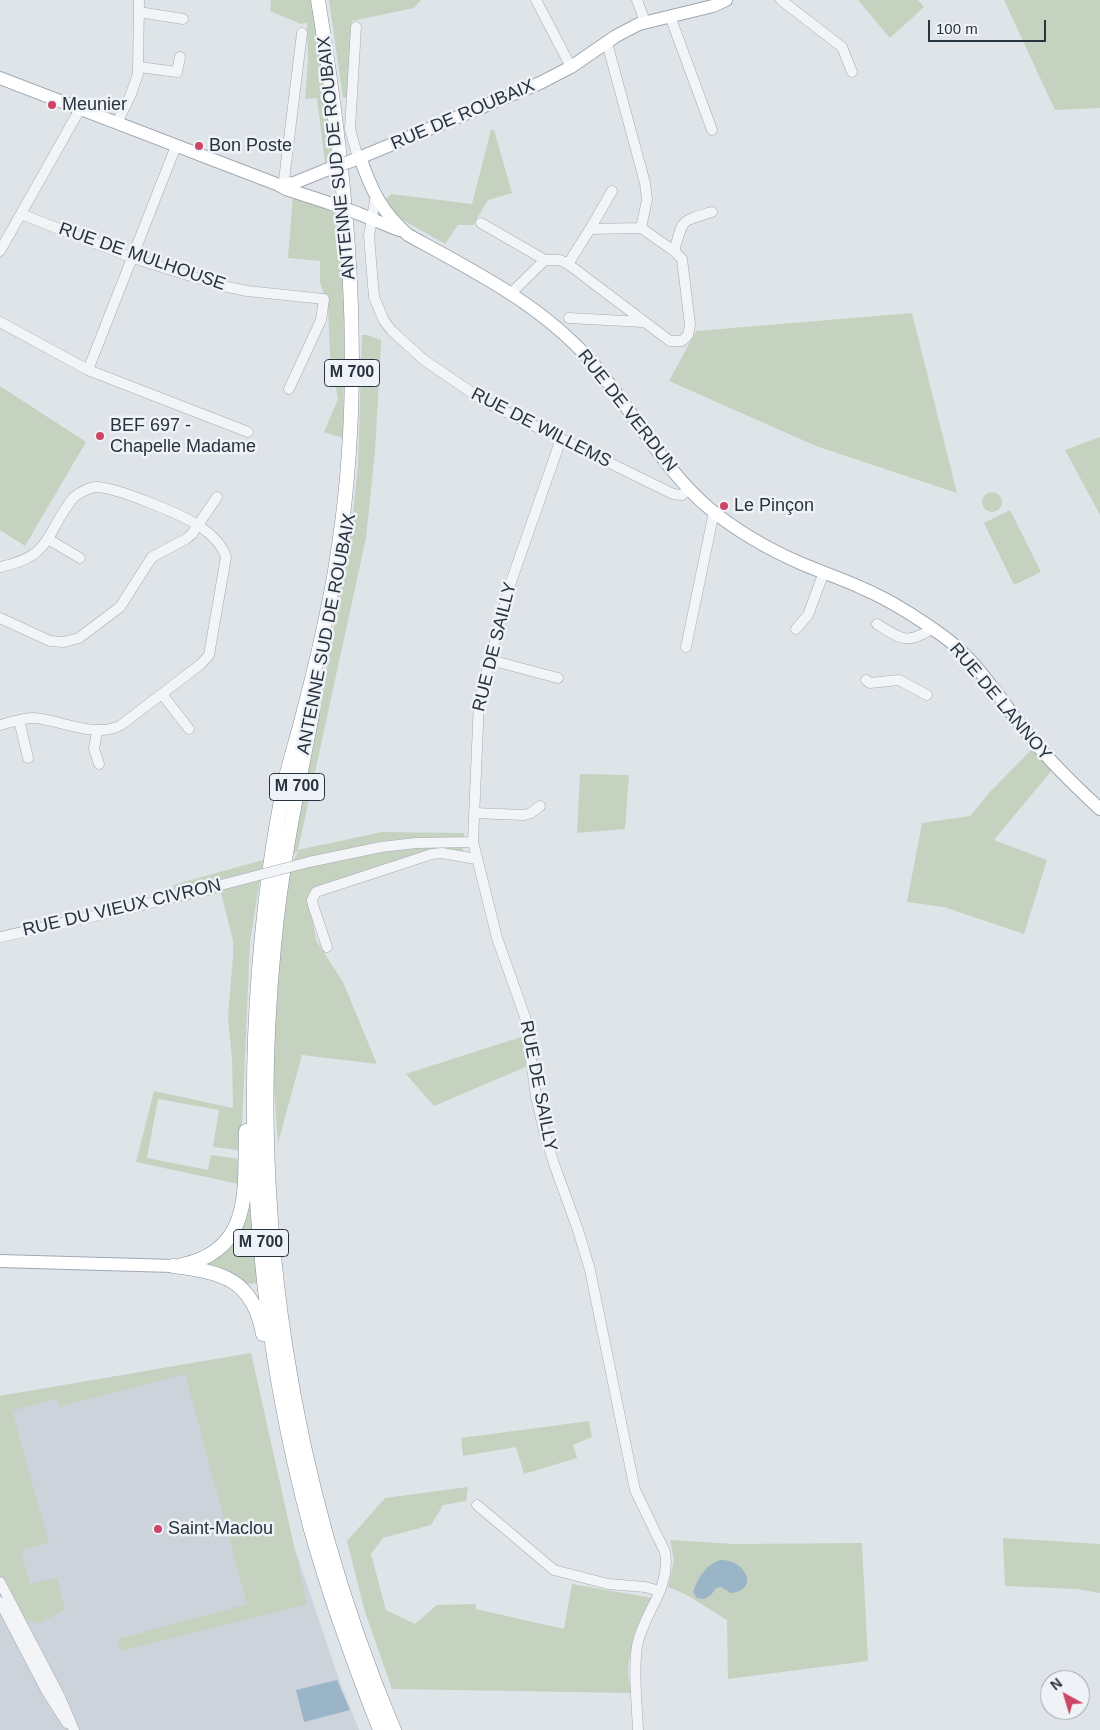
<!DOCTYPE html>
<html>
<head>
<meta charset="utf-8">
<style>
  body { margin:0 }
  #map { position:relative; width:1100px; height:1730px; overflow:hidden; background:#dfe4e8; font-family:Arial,sans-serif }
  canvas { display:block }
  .north { position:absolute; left:1040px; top:1670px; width:50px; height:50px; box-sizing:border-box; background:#eff2f6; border:1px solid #9fa6ad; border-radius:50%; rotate:321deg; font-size:14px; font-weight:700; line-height:20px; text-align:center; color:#283340 }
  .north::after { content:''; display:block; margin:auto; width:18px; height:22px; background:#cd4464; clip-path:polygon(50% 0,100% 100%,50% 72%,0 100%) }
  .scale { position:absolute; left:928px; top:20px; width:118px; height:22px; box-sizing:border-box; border:2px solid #283340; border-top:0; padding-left:6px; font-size:15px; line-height:18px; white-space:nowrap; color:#283340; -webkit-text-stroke:4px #eff2f6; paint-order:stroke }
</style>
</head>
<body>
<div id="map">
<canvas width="1100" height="1730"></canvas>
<div class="north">N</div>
<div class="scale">100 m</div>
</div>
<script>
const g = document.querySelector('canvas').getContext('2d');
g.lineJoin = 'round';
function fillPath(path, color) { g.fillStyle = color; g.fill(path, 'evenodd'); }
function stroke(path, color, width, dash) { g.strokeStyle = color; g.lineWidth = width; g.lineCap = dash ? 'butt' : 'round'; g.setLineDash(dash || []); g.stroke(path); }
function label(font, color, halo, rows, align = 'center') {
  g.font = font + ' Arial,sans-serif'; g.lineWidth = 5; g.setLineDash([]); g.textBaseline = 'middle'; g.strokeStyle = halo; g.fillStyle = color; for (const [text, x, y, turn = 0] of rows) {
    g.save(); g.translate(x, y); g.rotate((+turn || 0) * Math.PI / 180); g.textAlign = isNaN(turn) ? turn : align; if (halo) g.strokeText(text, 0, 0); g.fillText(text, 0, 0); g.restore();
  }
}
fillPath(new Path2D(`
  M251,1353l33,164 56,165 19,48h-359v-334z`), '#cdd3da');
fillPath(new Path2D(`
  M271,0h43l23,158 -12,5 -8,-65 -12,1 3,-39 -1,-37 -6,1 -31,-13z
  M329,0h92l-7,8 -62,13 -3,76 -6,1z
  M858,0h60l6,7 -34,31z
  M1004,0h96v108l-45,2z
  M491,130h3l18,63 -24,7 -15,25h-15l-13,19 -51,-29 -8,-16 5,-5 81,10z
  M293,196l50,19 2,69 -2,154 -19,-6 14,-33 -8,-43 -2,-52 -8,-21v-22l-32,-3z
  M912,313l45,180 -141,-47 -147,-65 27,-50z
  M362,335h5l14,5v5l-6,106 -9,87 -68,312 84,-18 82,1 -1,18 -27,-1 -127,49 7,41 27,42 34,82 -75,-9 -24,88 -4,-52v-72l13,-143 11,-25 -7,5 29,-148 32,-184 6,-59z
  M0,386l86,56 -61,104 -25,-16z
  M1100,437v78l-35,-65z
  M982 502a10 10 0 1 1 20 0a10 10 0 1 1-20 0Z
  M1010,510l31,62 -27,13 -30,-62z
  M1034,747l18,23 -58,70 53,20 -23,74 -80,-27 -37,-5 15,-79 48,-7 19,-23z
  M580,774l49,1 -4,54 -48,4z
  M263,860l-13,82 -9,209 -10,-2 -18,-2 6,-37 -61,-11 -11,59 61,12 3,-15 29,4 -1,25 -103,-22 18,-71 79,17 -1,-49 -4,-42 5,-61v-16l-12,-47 -46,10 -2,-18z
  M524,1036l4,30 -94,40 -28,-32z
  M252,1186l9,97 -16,1 -43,-18 15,-12z
  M251,1353l56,251 -186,47 -3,-12 129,-35 -62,-230 -126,33 -3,-8 -44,12 37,132 -28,8 9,33 27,-6 8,32 -27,14 -17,-7 -21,-40v-181z
  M589,1421l3,16 -19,8 4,13 -53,16 -8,-27 -53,9 -2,-18z
  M468,1487l-2,14 -23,4 -12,20 -48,13 -12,16 15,56 29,14 22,-19 39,-1v5l88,20 8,-45 80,14c-8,15 -24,55 -24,72 0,7 2,16 4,23l-240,-4 -27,-77 -18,-71 38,-43z
  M1003,1538l97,6v49l-24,-4 -71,-3z
  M670,1540l65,4 127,-1 6,118 -140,18 -1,-59 -42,-26 -17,-7 6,-27z`), '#c6d2c0');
fillPath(new Path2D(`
  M721,1560c25,0 39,30 10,33l-10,-6 -5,1 -5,7 -7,4 -7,-1 -4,-6c5,-14 13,-28 28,-32z
  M337,1680l13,30 -46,12 -8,-32z`), '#9ab4c8');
const minor = new Path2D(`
  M536,0l35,67
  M637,0l8,22
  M781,0l61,47 10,25
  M139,12l44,7
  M670,16l42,114
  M356,27l-6,102 8,29
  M139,67l38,5 3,-15
  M117,123l14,-29 7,-20 1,-74
  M283,188l19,-155
  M612,191l-22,38 51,-1
  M375,200l-6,36 5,61 10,24 8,10 32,29 60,41 189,93 9,1 7,-6
  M21,214l112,44 90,28 24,5 77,8 -3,21 -32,69
  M481,223l64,37
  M0,251l80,-142
  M674,251c10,-32 4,-29 38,-39
  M568,264l22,-35
  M510,294l35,-34h15l8,4 102,77h12l6,-6 2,-10 -8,-66 -8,-8 -33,-23 6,-28 -2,-17 -38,-140
  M569,318l74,4
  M0,322l88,48 160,62
  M88,370l88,-224
  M561,439l-50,143 -32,119 -6,141 24,96 28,79 11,79 8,35 10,33 24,66 12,40 45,220 30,62c6,38 -22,61 -28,94 -4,27 0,57 1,84
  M48,539l32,19
  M0,567c54,-11 45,-35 74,-70 7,-5 13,-9 21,-10 19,-1 88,28 104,39 12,8 23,18 27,31l-17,98 -8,9 -80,61c-25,14 -60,-5 -87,-7 -11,0 -23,4 -34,7
  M0,618l50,23 14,1 15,-4 41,-31 32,-50 34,-18 6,-5 25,-37
  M877,624c24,15 29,21 55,5
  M796,629l12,-14 16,-43
  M686,647l28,-135
  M490,660l68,18
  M866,680l4,3 29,-3 28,15
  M162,694l27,35
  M19,720l9,38
  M97,731l-3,18 5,15
  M474,813l50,2 7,-2 9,-7
  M309,862l72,-15 35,-4 57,-1
  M0,937l135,-30 109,-28
  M327,947l-14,-42 -1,-5 4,-8 116,-38 10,-1 34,6
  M477,1505l77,65 54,14 37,3 15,4
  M0,1582l60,115 14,33
  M0,1602l47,90 20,31`);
const major = new Path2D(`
  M0,78l279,107 7,4 43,14
  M360,157c11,33 22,55 48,78 64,35 132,69 181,124 43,48 71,108 121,150 27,22 58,40 90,54 21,9 43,16 64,26 28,12 54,29 79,47 35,25 57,64 84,97 22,28 47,52 73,76
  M354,160l186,-77 31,-16 45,-31 23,-12 74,-18 13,-6
  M279,185l15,-2 32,-13
  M357,213l42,17
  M0,1261l173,5`);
const highway = new Path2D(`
  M318,0c29,180 48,364 21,545 -8,58 -22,116 -37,173 -5,20 -11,39 -16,59 -14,63 -22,129 -27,193 -15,187 3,378 52,560 19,68 43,134 69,200
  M312,715c-15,76 -31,153 -38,231 -26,267 16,537 120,784
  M182,1265c72,-15 62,-78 64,-134
  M173,1266c49,6 80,13 90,68`);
stroke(minor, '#a4abb2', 11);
stroke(major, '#9fa9b4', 14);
stroke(highway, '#87929f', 15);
stroke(minor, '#f2f4f7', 10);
stroke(major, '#fff', 12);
stroke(highway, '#fff', 14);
const minorBridge = new Path2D(`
  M244,879l65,-17`);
const majorBridge = new Path2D(`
  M326,170l28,-10
  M329,203l28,10`);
stroke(minorBridge, '#a4abb2', 11, []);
stroke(majorBridge, '#9fa9b4', 14, []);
stroke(minorBridge, '#f2f4f7', 10);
stroke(majorBridge, '#fff', 12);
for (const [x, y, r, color] of [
  [52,105,5,"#cd4464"],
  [199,146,5,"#cd4464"],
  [100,436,5,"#cd4464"],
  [724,506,5,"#cd4464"],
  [158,1529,5,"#cd4464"]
]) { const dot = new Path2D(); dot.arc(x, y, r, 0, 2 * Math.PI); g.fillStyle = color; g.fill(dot); stroke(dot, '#eff2f6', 2); }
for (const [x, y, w] of [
  [352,373,55],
  [297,787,55],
  [261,1243,55]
]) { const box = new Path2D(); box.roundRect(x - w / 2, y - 13.5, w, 27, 4); g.fillStyle = '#eff2f6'; g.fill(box); stroke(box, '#283340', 1); }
label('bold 16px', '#283340', null, [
  ["M 700",352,373],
  ["M 700",297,787],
  ["M 700",261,1243]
]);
label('18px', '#283340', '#eff2f6', [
  ["Meunier",62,105],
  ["Bon Poste",209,146],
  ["BEF 697 -",110,426],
  ["Chapelle Madame",110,447],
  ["Le Pinçon",734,506],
  ["Saint-Maclou",168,1529]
], 'left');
label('18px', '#283340', '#eff2f6', [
  ["RUE DE ROUBAIX",463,115,-23],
  ["ANTENNE SUD DE ROUBAIX",337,158,-96],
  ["RUE DE MULHOUSE",142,257,19],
  ["RUE DE VERDUN",627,411,52],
  ["RUE DE WILLEMS",541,428,27],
  ["ANTENNE SUD DE ROUBAIX",327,634,-79],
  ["RUE DE SAILLY",495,647,-76],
  ["RUE DE LANNOY",1000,702,50],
  ["RUE DU VIEUX CIVRON",122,908,-13],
  ["RUE DE SAILLY",538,1086,79]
]);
</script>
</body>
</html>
